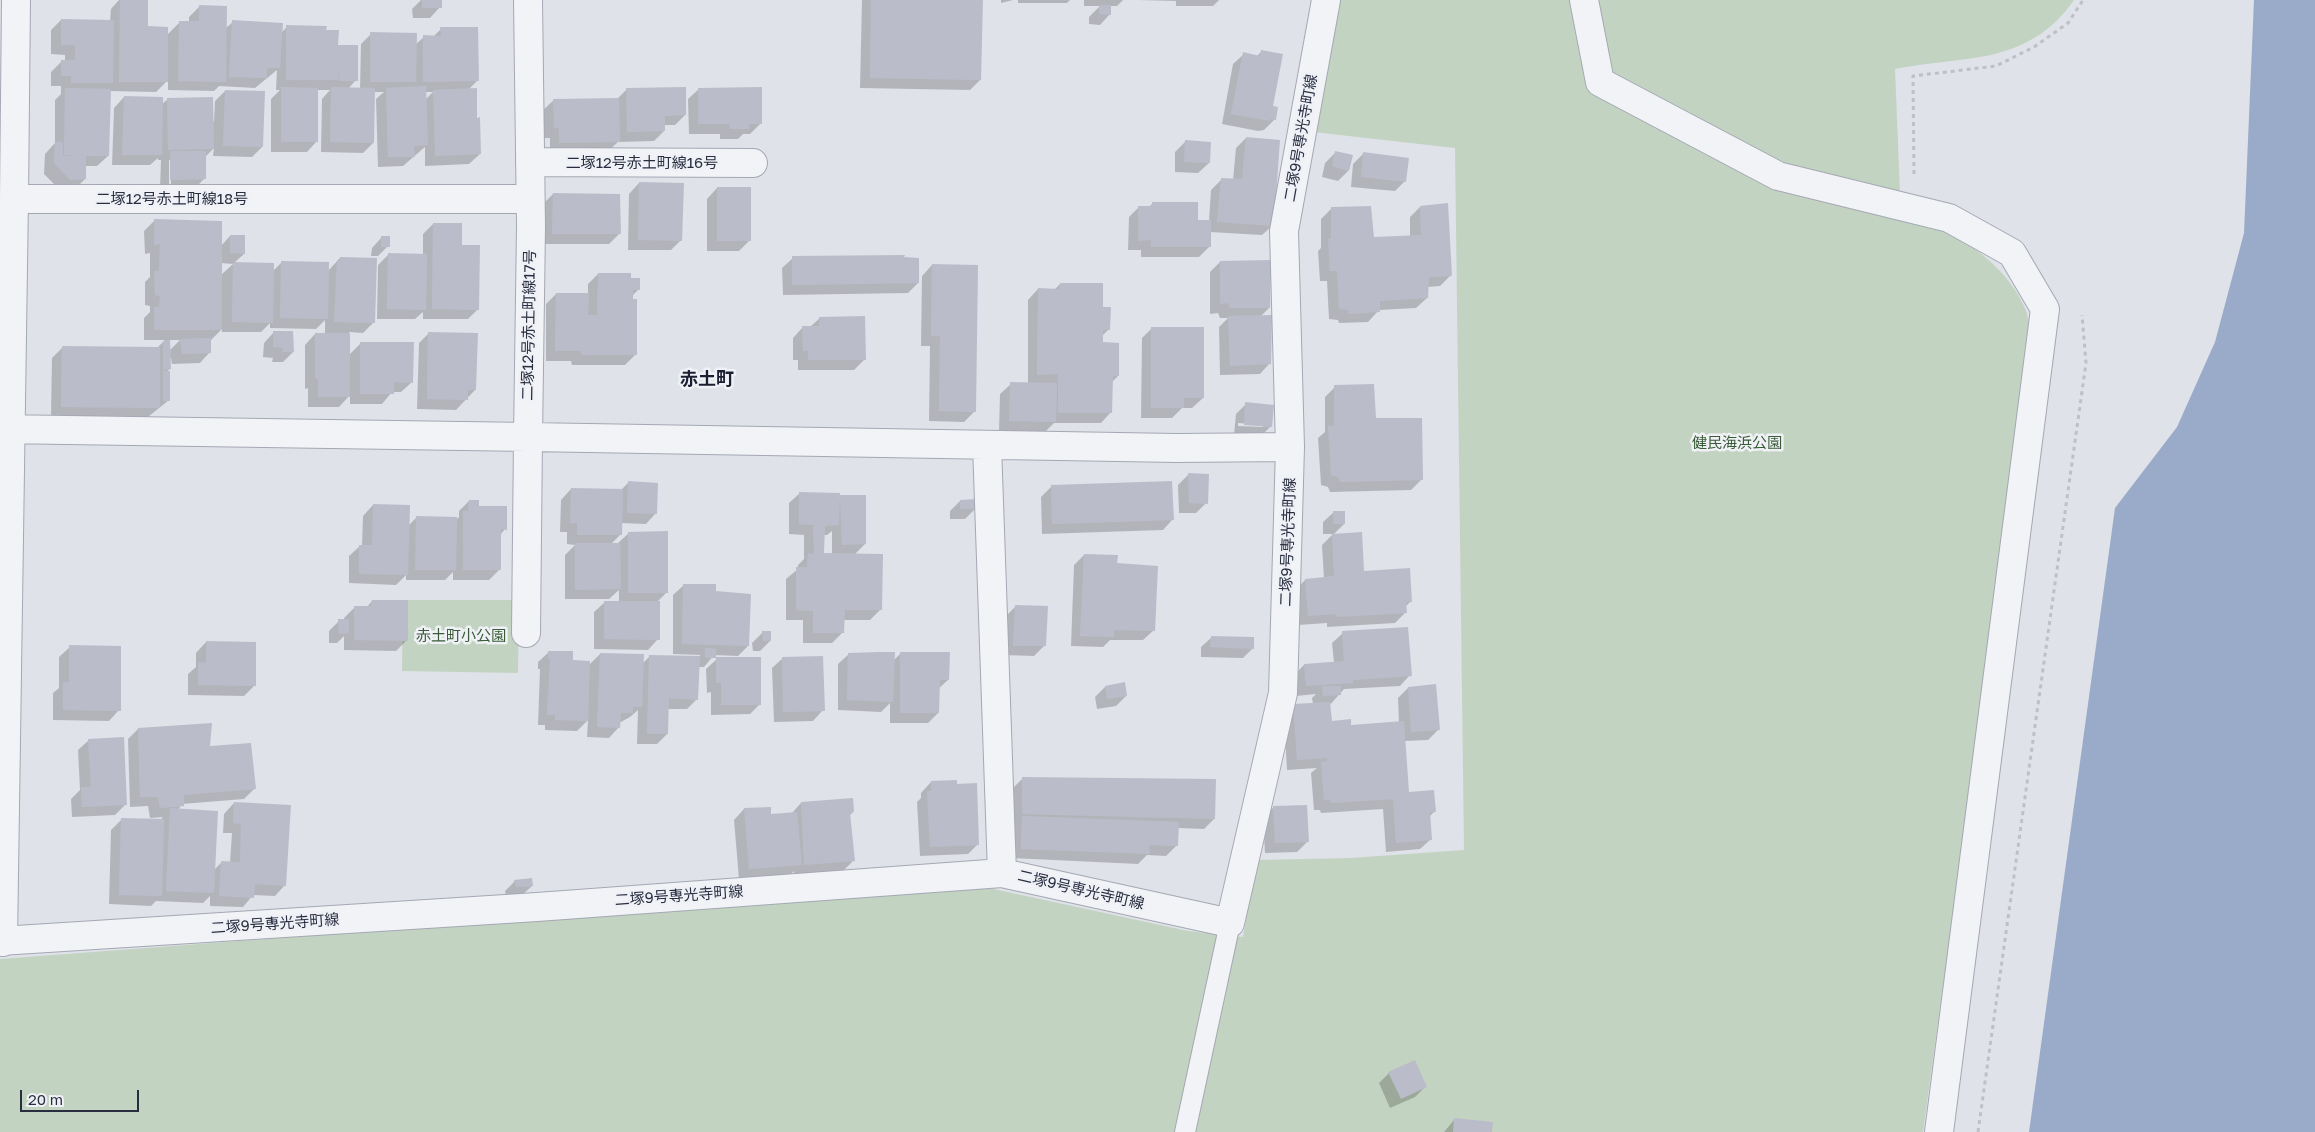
<!DOCTYPE html>
<html>
<head>
<meta charset="utf-8">
<style>
  body { margin:0 }
  #map { position:relative; width:2315px; height:1132px; overflow:hidden; background:#dfe2e9; font-family:"Golos Text",sans-serif }
  canvas { display:block }
  .scale { position:absolute; left:20px; top:1090px; width:119px; height:22px; box-sizing:border-box; border:2px solid #282e40; border-top:0; padding-left:6px; font-size:15px; line-height:18px; white-space:nowrap; color:#282e40; -webkit-text-stroke:4px #eff1f6; paint-order:stroke }
</style>
</head>
<body>
<div id="map">
<canvas width="2315" height="1132"></canvas>
<div class="scale">20 m</div>
</div>
<script>
const g = document.querySelector('canvas').getContext('2d');
g.lineJoin = 'round';
function fillPath(path, color) { g.fillStyle = color; g.fill(path, 'evenodd'); }
function stroke(path, color, width, dash) { g.strokeStyle = color; g.lineWidth = width; g.lineCap = dash ? 'butt' : 'round'; g.setLineDash(dash || []); g.stroke(path); }
function label(font, color, halo, rows, align = 'center') {
  g.font = font + ' "Golos Text","Noto Sans JP",sans-serif'; g.lineWidth = 5; g.setLineDash([]); g.textBaseline = 'middle'; g.strokeStyle = halo; g.fillStyle = color; for (const [text, x, y, turn = 0] of rows) {
    g.save(); g.translate(x, y); g.rotate((+turn || 0) * Math.PI / 180); g.textAlign = isNaN(turn) ? turn : align; if (halo) g.strokeText(text, 0, 0); g.fillText(text, 0, 0); g.restore();
  }
}
fillPath(new Path2D(`
  M1338,0h736c-47,67 -110,55 -179,69l6,149c17,5 36,9 51,17 31,16 61,43 74,76 4,10 3,24 4,35l-107,786h-1923v-173l967,-73 22,2 199,43 55,6 13,-77 95,-2 113,-8 -9,-702 -142,-16z
  M403,600h116l-1,73 -116,-2z`), '#c3d3c1');
fillPath(new Path2D(`
  M2254,0h61v1132h-286l86,-624 62,-81 38,-85 29,-109z`), '#9aabc9');
fillPath(new Path2D(`
  M119,0h28l-1,28 21,7 13,-13h9v-5l10,-10 27,21 7,-6 48,11 6,-6 38,4 12,16 19,33 -8,9h12l1,-45 10,-10 44,11 9,-8h9l8,-8 36,52 -9,9 8,29 4,35 -11,10 -44,2v-19l-22,19 -25,1 -2,-68 8,-7h-10l-1,51 -10,10 -42,-1 1,-53 8,-9h-13v51l-10,11h-36v-53l9,-9h-4l1,-20 -22,18 -36,-2 -5,5 -46,-1v-10l-12,12 -47,-1 -1,65 -11,10h-12v13l-10,10 -15,1 -16,-16 1,-20 10,-11v-43l6,-6v-8h-10v-14l10,-10h4v-7l-14,-1v-24l10,-10 49,1 1,-12zM425,92h8l-8,8z
  M421,0h19v7l-10,11h-17l-1,-9z
  M862,0h120l-2,80 -10,10 -110,-2z
  M1001,0h12l-12,3z
  M1018,0h52l-3,3h-49z
  M1084,0h39l-6,6h-7v8l-10,11 -11,-1v-7l11,-11h-16z
  M1138,0h81l-6,6h-37v-5z
  M1262,51l13,68 -11,11 -6,1 -36,-7 11,-60 11,-10 13,2z
  M627,89l58,26 -10,10h-11v6l-10,10 -36,1 -10,9 -58,1v-14h-6l-1,-28 11,-10 63,-1z
  M699,89l62,34 -11,11h-7l-5,5h-18v-5h-31l-1,-35z
  M225,91l37,56 -10,10 -39,-1 1,-8 -9,9 -1,22 -10,10h-34l1,-29h-3v-2l-8,7h-38l2,-57 10,-11 38,7 6,-5 46,23 1,-21zM169,160h2v26h-2z
  M1246,138l27,87 -11,10 -52,-3v14l-11,11h-58v-7h-13l1,-33 10,-10h10l3,-3 45,17h12l2,-31 10,-10h12l3,-32z
  M1186,141l23,22 -11,10 -23,-1v-20z
  M1336,152l12,19 -10,10 -16,-4 3,-14z
  M1364,153l41,28 -10,10 -44,-4 2,-23z
  M639,183l42,57 -10,10h-43l1,-56z
  M717,188l33,52 -11,11h-32v-52z
  M553,194l66,40 -10,10h-66v-40z
  M1420,207l31,68 -11,11 -13,1v11l-11,10 -37,2 -11,12 -29,1 -1,-3 -9,-1 -2,-38h-7l-2,-30 3,-3v-29l10,-10 42,29 37,-2v-19z
  M155,220l66,26 9,-10 14,18 -10,9 39,8 9,-9 46,9 12,-13 34,64 -11,11 -14,-1v23l12,-12 51,39 -11,10h-9l-10,12h-32v-9l-11,12h-31v-19l-3,1v-44l10,-11h10v-14l-9,9 -46,-1v-5l-9,9h-39v-3l-11,11 -1,12 -10,11 -28,1 -1,-6h-2l1,11 -4,3 3,28 -21,17h-97l1,-59 10,-10h95l8,-8h-21v-22l6,-6v-6l-5,-1v-23l5,-5v-24l-5,1 -1,-23zM221,263l12,1 -12,11zM169,340h11l-11,11z
  M433,224l27,22 18,63 -10,10h-45v-7l-8,7h-38l1,-54 10,-10h35v-21z
  M382,237l6,9 -10,10h-7l1,-8z
  M793,258l125,25 -10,10 -125,2 -1,-27z
  M1220,262l49,46 -9,9 10,46 -10,11 -40,1 -1,-48 9,-9h-8l-2,-5 -8,1v-42z
  M932,265l43,146 -11,11 -35,-1 1,-75h-9l1,-70z
  M598,274l32,6 9,9 -7,7 3,59 -10,10h-53l-1,-4h-25v-57l10,-10h32v-10z
  M1060,284l49,45 -8,8v7l17,32 -6,6 -1,30 -10,11h-47l-9,9 -46,-1 1,-37 11,-10h17v-84l10,-11 16,1z
  M820,318l44,42 -10,10h-56v-10h-5v-22l10,-11h7z
  M1152,328l51,70 -11,10h-10l-10,10h-31l1,-80z
  M274,332l19,20 -10,10h-11l1,-4 -10,-1 1,-14z
  M429,333l46,57 -19,20 -39,-1 2,-66z
  M1335,387l40,32 46,61 -10,10 -81,2 -2,-5 -7,-2 -3,-47 7,-6v-35z
  M1246,404l25,22 -11,11 -26,-2 2,-21zM1238,423l25,2v2l-25,-1z
  M1188,475l18,28 -10,10h-17l-1,-28z
  M628,483l28,30 -10,11 -25,-1v11l-10,10 7,-1 11,-10 38,59 -10,10 1,37 -10,11 -54,-1v-37l11,-10h14v-12l-10,9h-44v-44l10,-10 -8,-1v-12h-7l1,-32 10,-11 50,1z
  M1052,486l121,33 -10,11 -121,4 -1,-37z
  M800,493l38,6 3,-3 24,48 -11,11 27,54 -11,11h-27l-1,13 -10,10h-29v-23h-17v-41l12,-10v-4l6,-6v-24l-15,-1v-31zM832,531v23h-9v-19h4z
  M469,501l36,28 -5,6v34l-11,11h-36v-8l-8,8h-39v-5l-10,10 -47,-2v-27l11,-10h2l1,-30 10,-11 35,21 9,-9 39,3 3,-3v-6z
  M960,501l15,8 -10,10h-15v-8z
  M1334,512l10,12 -11,11 30,38 48,28 -6,6v6l-10,10 -68,4v-4l-29,2 -3,-34 10,-11 19,-1 -2,-34 11,-11h-10v-12z
  M1084,555l32,9 38,66 -11,10h-33l-7,7 -32,-1 3,-81z
  M684,585l31,7 33,54 -10,10 -24,-1 -10,12h-6l-1,32 -10,10h-19l-1,25 -10,10h-20l1,-34 -8,7 -11,6v4l-10,11 -22,-1 1,-17 -11,11 -32,-1v-5h-7l2,-56h-2v-7l11,-10 23,10 17,3 11,-11 43,9 7,-7 48,1 3,-2 -28,-1v-59z
  M372,601l35,39 -11,11 -52,-1v-14l-7,7h-8v-12l10,-10 5,-1v-2l11,-11 11,1z
  M1015,607l30,38 -11,11 -31,-1 2,-38z
  M763,632l7,9 -10,10h-7l-1,-8z
  M1343,633l67,42 -10,11 -56,3 -15,17 2,16 19,4 49,-3 -1,-25 10,-10 31,41 -11,11 -24,1 3,52 27,19 -5,5 2,22 -11,10 -34,3 -3,-43 -62,4 -1,-3h-6l-3,-37 6,-5 -30,2 -3,-54 10,-10 19,-2 -1,-6 4,-4 -20,2 -2,-21 10,-10 30,-2 -2,-20z
  M1212,637l41,11 -10,10 -42,-1v-10z
  M206,642l49,43 -11,11 -56,-1v-21l8,-7v-14z
  M70,647l49,63 -10,11 -56,-1v-27l6,-5v-31z
  M901,653l47,27 -10,9v24l-10,10h-38v-20l-9,9 -43,-2v-46l11,-10 45,6z
  M783,658l40,52 -10,11 -39,1 -2,-54z
  M717,659l43,45 -10,10 -39,1v-23l-4,1 -1,-24z
  M1105,687l21,9 -10,10 -19,3 -2,-12z
  M138,729l71,18 45,42 -10,10 -62,5 -4,6 36,60 8,-8 8,1 2,-30h-9l1,-19 10,-11 51,82 -10,11 -22,-1 -10,12 -33,-1v-10l-7,7 -47,-2 -5,5 -42,-2 2,-74 11,-11 38,1 3,-3 -13,1 -2,-12 -18,1 -2,-68z
  M89,740l36,65 -10,10 -43,2 -1,-18 9,-9 -2,-40z
  M1023,778l191,41 -10,10 -26,-1 -1,17 -11,11 -19,-1 -9,9 -127,-6 1,-31 3,-3h-3v-35z
  M931,782l47,62 -10,10 -48,2 -3,-54 4,-4v-5z
  M801,803l52,9 -4,4 4,45 -10,10 -49,4v-4l-4,4 -51,4 -5,-59 10,-11 26,6 21,-1z
  M1274,807l33,35 -10,10 -32,1 -2,-36z
  M515,881l17,5 -11,10 -15,1 -1,-6z
  M1389,1073l37,13 -11,11 -25,11 -11,-25z
  M1454,1120l37,12h-47z`), '#0003');
fillPath(new Path2D(`
  M120,0h28v26l20,1v55h-49z
  M422,0h20v8h-20z
  M871,0h112l-2,80 -111,-2z
  M199,5l28,1 -1,76 -48,-1 1,-60h20z
  M1099,5h12v10l-12,-1z
  M61,19l53,1 -1,63h-42v-7h-10v-16h14v-15h-14z
  M232,20l51,3 -3,45h-13v10l-38,-1z
  M286,25l41,1 -1,4h13l-1,15h20v36h-19v-9l-1,8h-52z
  M440,27h38l1,54 -56,1v-47l18,1z
  M370,32l47,1 -1,49h-46z
  M1261,50l22,4 -10,52 5,1 -2,13 -6,-1v2l-39,-7 12,-62 17,4z
  M426,86l2,59 -14,1 1,11h-27l-2,-69z
  M281,87l37,1v54h-37z
  M331,87l44,1 -1,55 -44,-1z
  M686,87v28l-21,1v15l-38,1 -1,-44z
  M762,87v37h-13v5h-19l-1,-5h-31v-36z
  M65,88l46,1 -2,67h-23v23l-16,1 -16,-17 1,-21h8v14h13l-12,-1z
  M477,88v30l3,-1 1,37 -46,2 -2,-66z
  M225,90l40,1 -2,56 -40,-1z
  M124,96l39,1 -1,58h-40z
  M213,97l1,52 -46,1 -1,-52z
  M619,98l1,44 -61,1v-15h-5l-1,-29z
  M1246,137l34,3 -6,86 -57,-4 4,-44 21,1z
  M1185,140l26,2 -1,21 -26,-1z
  M170,151h36v28l-36,1z
  M1335,151l18,4 -4,16 -17,-5z
  M1363,152l46,6 -3,24 -45,-5z
  M639,182l45,1 -2,58 -44,-1z
  M717,187h34v54h-34z
  M553,193l67,1 1,40h-69z
  M1152,202h46v18h13v27h-60v-7l-13,1v-35h14z
  M1448,203l4,73 -23,1 -1,21 -48,3v11l-31,2 -1,-4 -9,-1 -2,-38h-7l-2,-32 3,-1v-31l40,-1 3,31 47,-2 -1,-29z
  M154,219l68,2v109h-68v-23h5l1,-11 -5,-1 -1,-24h5l1,-27 -6,1z
  M433,223h29v22h18l-1,65 -47,-1z
  M230,235h15v19l-15,-1z
  M381,236h9v11h-9z
  M388,253l39,1 -1,56 -39,-1z
  M905,255l-1,2 15,1v25l-127,2v-29z
  M340,257l37,1 -2,65 -41,-1 3,-62 3,1z
  M1271,260l-1,48h-40l-2,-5 -8,1v-43z
  M281,261l48,1 -1,57 -48,-1z
  M233,262l41,1 -1,60 -41,-1z
  M932,264l46,1 -2,147 -37,-1 1,-75h-9z
  M598,273h33v5h9v12h-7v9h4v56h-56v-4h-26l1,-58h33l-1,22h9z
  M1060,283h43v24h8l-1,23h-7v12l16,1v33h-6l-1,37h-54v-39l-21,1 1,-87 21,1z
  M1272,315l-1,49 -41,2 -2,-50z
  M865,316l1,44h-58v-9h-5l-1,-25h17v-9z
  M1151,327h53v71h-20v10h-33z
  M273,331h20l1,21h-12l1,-4 -10,-1z
  M428,332l50,1 -2,57h-8v10l-41,-1z
  M315,333h35v64h-32v-18h-3z
  M211,338v15l-29,1 -2,-15z
  M170,340l1,29 -8,1v-29z
  M360,342h54l-1,41 -19,-1v12h-34z
  M62,346l98,1v61l-99,-1z
  M163,371h7v30h-7z
  M1010,382l47,1 -1,39 -47,-1z
  M1374,384l2,34h46l1,62 -83,2 -2,-5 -7,-2 -3,-49h6v-41z
  M1245,402l29,3 -2,22 -28,-2z
  M1188,473l21,1 -1,30 -19,-1z
  M628,481l30,2 -1,31 -30,-1z
  M1172,481l2,39 -122,4 -1,-39z
  M571,488l52,1 -1,46h-45v-12h-7z
  M799,492l41,1 -1,32 -14,1 -1,27 59,1 -1,56h-37l-1,23h-31v-22l-17,-1v-43h11l1,-14 6,1 -1,-29 -14,-1z
  M840,495h26v49l-24,1z
  M976,499v10h-16v-9z
  M469,500h10v6h28v24l-6,-1v41h-38v-59h5z
  M373,504l37,1 -2,70 -49,-1v-29h13z
  M1333,511h12v13h-12z
  M416,516l41,1 -1,53h-41z
  M668,531v62h-40v-61z
  M1362,532l2,39 46,-3 2,34h-6l1,11 -70,4 -1,-3 -28,2 -3,-37 29,-3 -2,-42z
  M575,543h45l1,46 -46,1z
  M1084,554l34,1 -1,8 41,3 -3,65 -41,-1v7l-34,-1z
  M683,584h33v7l35,3 -2,52 -67,-2z
  M372,600h36v41l-54,-1v-34h17z
  M604,601h56v39l-56,-1z
  M1015,605l33,1 -2,40h-33z
  M338,619h11v14l-10,1z
  M1408,627l4,49 -59,4v3l-47,3 -2,-22 40,-3 -2,-30z
  M762,631h9v10h-8z
  M1211,636l43,1v12l-44,-2z
  M206,641l50,1v44l-58,-1v-23l8,1z
  M69,645l52,1v65l-58,-1v-28h6z
  M705,648l11,1v9h-11z
  M548,651h25v9l17,1 -2,60 -33,-1v-5h-8l3,-55 -2,-1z
  M879,652h16l-2,50 -46,-2 1,-47z
  M900,652h50l-1,28h-9l-1,33h-39z
  M600,653l44,1 -2,53h-9v6h-12l-1,15 -23,-1z
  M649,655l51,1 -2,44 -29,-2 -1,36h-21z
  M823,656l2,55 -42,1 -1,-55z
  M716,657h45v48h-40v-22h-5z
  M1125,682l2,14 -20,3 -2,-13z
  M1436,684l4,46 -29,2 -3,-45z
  M1322,686h19v9l-18,1z
  M1330,702l2,19 19,-2v6l53,-4 5,71 25,-2 2,22h-6l2,28 -36,3 -3,-44 -62,4 -1,-3h-6l-3,-38 6,-1v-3l-30,2 -4,-56z
  M212,723l-2,23 41,-3 5,46 -72,6v11l-24,2 -2,-11h-18l-2,-69z
  M124,737l3,68 -45,2 -1,-20h10l-3,-48z
  M1022,777l194,2 -1,40 -193,-5z
  M957,780v4l20,-1 2,62 -49,2 -3,-56h4v-10z
  M853,798l1,14 -4,1 5,48 -51,4 -3,-63z
  M234,802l57,3 -5,81 -31,-2 -1,14 -35,-2 2,-35 19,1 1,-38 -8,-1z
  M1307,805l2,37 -34,1 -2,-37z
  M771,807v7l26,-2 5,53 -53,4 -5,-61z
  M170,808l48,3 -4,82 -48,-2z
  M1022,816l157,6 -1,24 -29,-1 1,9 -129,-5z
  M121,818l43,1 -2,77 -43,-1z
  M532,878l1,8 -17,1 -2,-7z
  M1415,1060l12,27 -26,12 -13,-27z
  M1454,1118l39,4 -1,10h-39z`), '#babdc9');
const service = new Path2D(`
  M1185,1132l45,-209`);
const minor = new Path2D(`
  M16,0l-2,199h516
  M1584,0l16,82 178,94 171,42 63,35 33,56 -106,823
  M530,162l223,1
  M0,429l528,8 3,-211 -3,-226
  M987,445l15,428
  M526,633l2,-196 649,11 113,-1
  M0,941l537,-34 465,-34 228,50 53,-230 7,-246 -6,-216 42,-231
  M3,942l11,-743`);
stroke(service, '#a4a8b3', 22);
stroke(minor, '#a4a8b3', 30);
stroke(new Path2D(`
  M1914,174l-1,-98 83,-10 38,-19 34,-24 15,-23
  M1978,1132l108,-769 -4,-48`), '#bdc0c7', 3, [4, 4]);
stroke(service, '#f2f3f7', 20);
stroke(minor, '#f2f3f7', 28);
label('15px', '#282e40', '#eff1f6', [
  ["二塚9号専光寺町線",1301,138,-80],
  ["二塚12号赤土町線16号",642,163],
  ["二塚12号赤土町線18号",172,199],
  ["二塚12号赤土町線17号",529,325,-89],
  ["二塚9号専光寺町線",1288,542,-88],
  ["二塚9号専光寺町線",1081,890,13],
  ["二塚9号専光寺町線",679,896,-4],
  ["二塚9号専光寺町線",275,924,-4]
]);
label('15px', '#385c35', '#eff1f6', [
  ["健民海浜公園",1737,443],
  ["赤土町小公園",461,636]
]);
label('bold 18px', '#1a1f31', '#eff1f6', [
  ["赤土町",707,379]
]);
</script>
</body>
</html>
